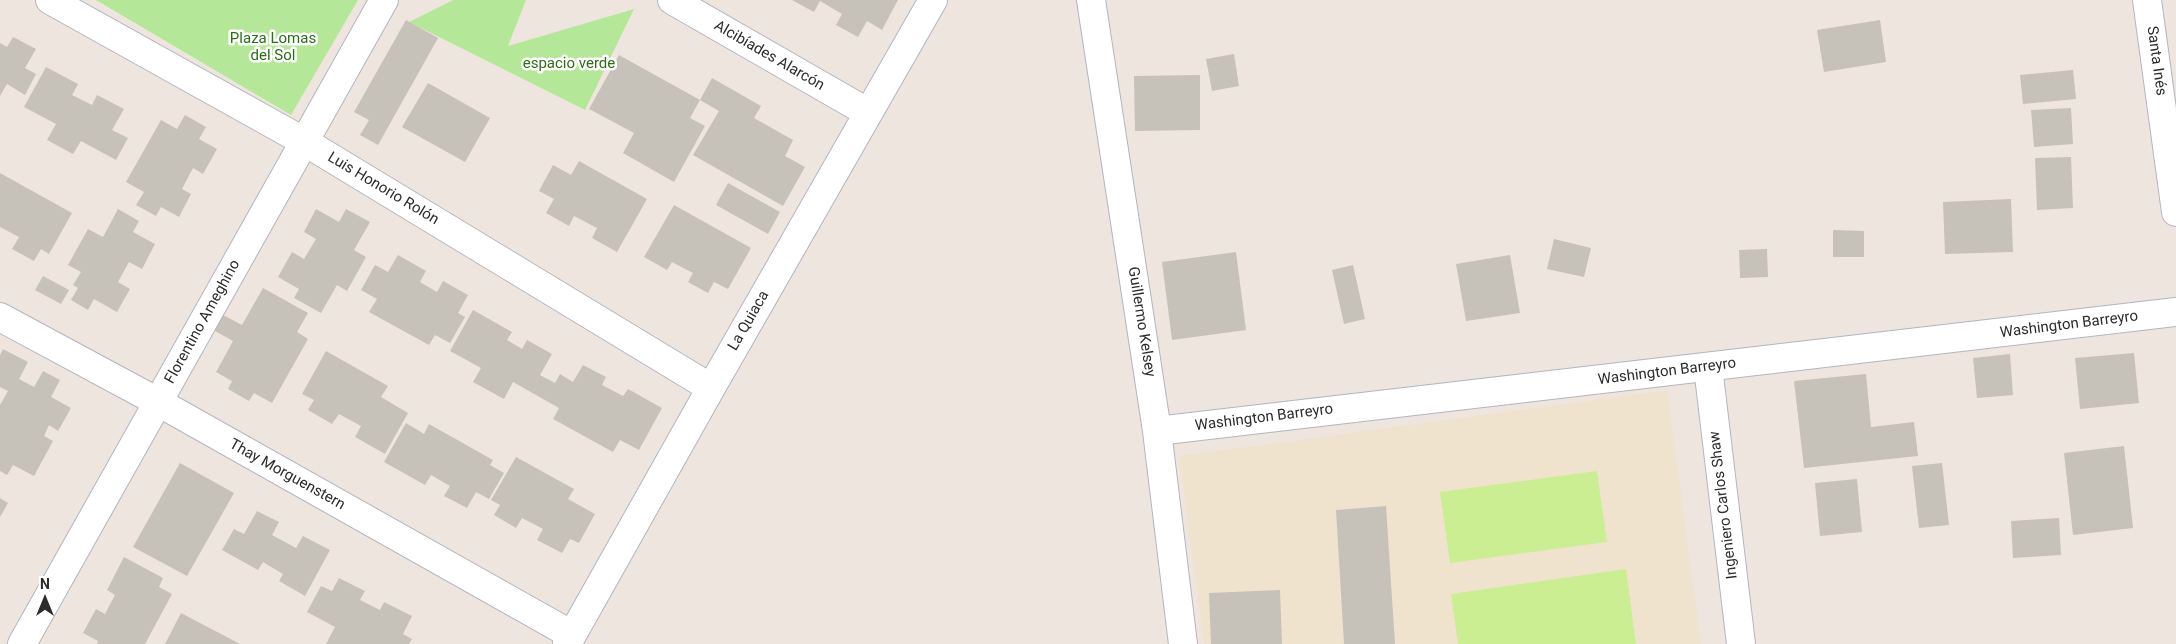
<!DOCTYPE html>
<html>
<head>
<meta charset="utf-8">
<style>
  body { margin:0 }
  #map { position:relative; width:2176px; height:644px; overflow:hidden; background:#eee6de; font-family:Roboto,sans-serif }
  canvas { display:block }
  .north { position:absolute; left:20px; top:574px; width:50px; height:50px; -webkit-text-stroke:4px #fff; paint-order:stroke; rotate:0deg; font-size:14px; font-weight:700; line-height:20px; text-align:center; color:#2c2c2c }
  .north::after { content:''; display:block; margin:auto; width:18px; height:22px; background:#2c2c2c; clip-path:polygon(50% 0,100% 100%,50% 72%,0 100%) }
</style>
</head>
<body>
<div id="map">
<canvas width="2176" height="644"></canvas>
<div class="north">N</div>
</div>
<script>
const g = document.querySelector('canvas').getContext('2d');
g.lineJoin = 'round';
function fillPath(path, color) { g.fillStyle = color; g.fill(path, 'evenodd'); }
function stroke(path, color, width, dash) { g.strokeStyle = color; g.lineWidth = width; g.lineCap = dash ? 'butt' : 'round'; g.setLineDash(dash || []); g.stroke(path); }
function label(font, color, halo, rows, align = 'center') {
  g.font = font + ' Roboto,sans-serif'; g.lineWidth = 5; g.setLineDash([]); g.textBaseline = 'middle'; g.strokeStyle = halo; g.fillStyle = color; for (const [text, x, y, turn = 0] of rows) {
    g.save(); g.translate(x, y); g.rotate((+turn || 0) * Math.PI / 180); g.textAlign = isNaN(turn) ? turn : align; if (halo) g.strokeText(text, 0, 0); g.fillText(text, 0, 0); g.restore();
  }
}
fillPath(new Path2D(`
  M1667,390l34,254h-497l-25,-188z`), '#f0e3cd');
fillPath(new Path2D(`
  M96,0h262l-67,115z
  M453,0h73l-18,46 126,-37 -49,101 -176,-88z`), '#b5e798');
fillPath(new Path2D(`
  M1597,471l10,71 -157,21 -10,-71z
  M1626,569l10,75h-178l-7,-50z`), '#cbee93');
fillPath(new Path2D(`
  M792,0h106l-16,30 -15,-9 -9,16 -22,-12 6,-11 -22,-13 -6,11z
  M406,20l32,18 -60,107 -18,-10 9,-15 -15,-8z
  M1880,20l6,42 -62,10 -7,-42z
  M13,37l23,12 -11,19 11,6 -11,21 -18,-11 -7,12v-53l7,4z
  M1234,54l5,32 -27,5 -6,-32z
  M619,55l81,45 -10,18 15,8 -31,56 -51,-29 11,-20 -45,-24z
  M46,67l32,17 -6,11 20,10 5,-10 27,14 -12,21 16,8 -12,22 -35,-19 -8,13 -26,-14 9,-16 -32,-17z
  M2073,70l3,29 -53,5 -3,-29z
  M1200,75v55l-65,1 -1,-55z
  M712,78l49,28 -7,12 39,22 -8,16 20,11 -22,39 -90,-51 26,-44 -19,-11z
  M428,83l62,35 -25,44 -63,-35z
  M2071,108l2,36 -39,3 -3,-37z
  M185,115l21,12 -7,12 18,10 -14,25 -10,-6 -11,21 9,5 -12,23 -18,-10 -5,9 -20,-11 8,-13 -18,-10 35,-62 16,9z
  M2071,157l2,51 -36,2 -2,-52z
  M579,161l68,38 -30,53 -25,-14 5,-10 -23,-12 -5,10 -23,-13 8,-14 -15,-8 14,-26 18,10z
  M0,173l72,40 -23,41 -8,-5 -7,12 -22,-12 7,-12 -19,-10z
  M728,183l52,29 -12,22 -52,-29z
  M2011,199l2,53 -68,2 -2,-52z
  M674,205l77,43 -23,41 -14,-7 -6,11 -20,-11 5,-9 -21,-11 -5,8 -23,-13z
  M118,209l21,12 -6,11 22,12 -13,25 -13,-7 -11,20 12,7 -13,23 -23,-13 -6,11 -17,-10 7,-12 -5,-3 8,-13 -13,-7 20,-36 15,8z
  M316,209l23,13 7,-13 24,13 -16,28 12,7 -19,34 -10,-6 -16,28 -27,-15 5,-9 -21,-12 14,-25 12,7 12,-20 -12,-7z
  M1833,230l31,1v26h-31z
  M1554,239l37,9 -7,29 -37,-8z
  M1767,249l1,28 -28,1 -1,-28z
  M1236,252l10,78 -74,10 -10,-78z
  M398,255l28,16 -6,11 17,10 6,-11 25,14 -10,18 7,4 -15,26 -15,-8 -6,10 -60,-33 8,-13 -16,-9 14,-25 13,7z
  M1510,255l10,58 -54,8 -10,-57z
  M1353,265l12,54 -21,5 -12,-54z
  M43,276l26,14 -8,14 -26,-14z
  M263,288l45,25 -11,19 11,7 -36,64 -18,-10 -5,8 -21,-12 4,-8 -16,-9 17,-31 -18,-10 8,-16 19,10z
  M473,310l39,22 -5,8 15,9 5,-9 25,14 -12,21 15,8 5,-9 13,8 10,-17 23,12 -4,8 21,11 5,-7 34,19 -23,42 -19,-10 -7,12 -60,-33 6,-11 -46,-26 -9,17 -31,-17 8,-14 -31,-17z
  M3,349l25,13 -9,17 15,8 9,-16 17,9 -9,17 20,11 -13,23 -9,-6 -5,11 9,5 -19,35 -21,-11 -6,10 -7,-4v-66l8,-14 -8,-4v-32z
  M326,351l62,35 -7,11 27,16 -23,41 -30,-17 6,-11 -22,-12 -7,10 -24,-14 6,-10 -12,-6z
  M2134,353l5,50 -59,6 -5,-51z
  M2010,354l3,41 -36,3 -4,-40z
  M1866,374l5,53 43,-5 4,34 -114,12 -10,-87z
  M406,423l18,11 5,-10 64,36 -3,5 14,8 -15,26 -13,-7 -9,16 -23,-12 6,-10 -19,-11 -6,10 -41,-23z
  M2124,446l9,82 -60,7 -9,-82z
  M516,457l58,32 -6,10 27,15 -16,29 -9,-4 -8,14 -25,-13 6,-11 -21,-11 -6,10 -22,-13 6,-10 -9,-5z
  M180,463l54,30 -47,83 -54,-29z
  M1942,463l7,62 -30,3 -7,-62z
  M1857,479l5,53 -42,4 -5,-53z
  M0,498l8,5 -8,14z
  M1386,506l9,138h-51l-8,-134z
  M257,511l22,11 -7,13 24,13 7,-12 27,14 -25,46 -26,-15 4,-7 -20,-12 -5,8 -36,-20 12,-21 10,5z
  M2059,518l2,37 -48,3 -2,-37z
  M124,557l39,21 -4,9 13,7 -27,50h-48l1,-3 -15,-8 13,-24 9,5 10,-19 -8,-5z
  M339,578l26,13 -5,9 20,10 4,-8 28,14 -9,18 9,5 -3,5h-83l9,-17 -28,-15 14,-26 11,5z
  M1280,590l2,54h-71l-2,-51z
  M181,613l59,31h-75z`), '#c6c1b9');
const minor = new Path2D(`
  M50,0l255,142 406,246
  M672,0l195,112
  M1091,0l66,431 26,213
  M2147,0l29,212
  M0,317l158,85 414,233
  M1708,367l33,277
  M1157,431l1019,-119
  M22,644l362,-644
  M567,644l144,-256 222,-388`);
stroke(minor, '#b2b5c0', 30);
stroke(minor, '#fff', 28);
label('15px', '#2c6d17', '#fff', [
  ["Plaza Lomas",273,39],
  ["del Sol",273,56],
  ["espacio verde",569,64]
]);
label('15px', '#2c2c2c', '#fff', [
  ["Alcibíades Alarcón",769,56,30],
  ["Santa Inés",2156,61,82],
  ["Luis Honorio Rolón",383,189,31],
  ["La Quiaca",749,321,-60],
  ["Florentino Ameghino",203,322,-61],
  ["Guillermo Kelsey",1141,322,81],
  ["Washington Barreyro",2069,325,-7],
  ["Washington Barreyro",1667,372,-7],
  ["Washington Barreyro",1264,418,-7],
  ["Thay Morguenstern",287,475,29],
  ["Ingeniero Carlos Shaw",1724,505,-97]
]);
</script>
</body>
</html>
